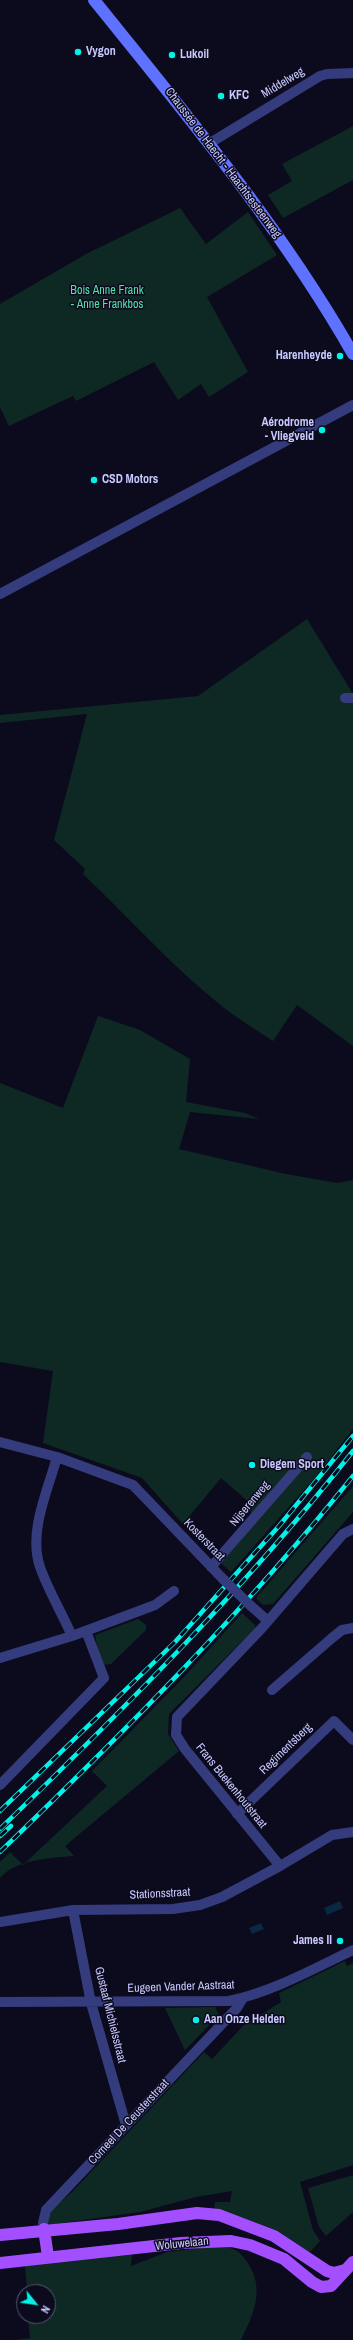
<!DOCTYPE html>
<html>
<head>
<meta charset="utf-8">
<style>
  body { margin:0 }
  #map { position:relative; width:353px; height:2340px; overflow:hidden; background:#0c0b1d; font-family:"Archivo Narrow",sans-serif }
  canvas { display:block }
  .north { position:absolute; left:16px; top:2284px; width:40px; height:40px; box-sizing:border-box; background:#0c0b1d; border:1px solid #575777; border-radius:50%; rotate:120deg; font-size:11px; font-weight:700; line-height:16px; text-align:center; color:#c8c9ff }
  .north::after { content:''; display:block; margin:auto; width:14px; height:18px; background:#00f3e9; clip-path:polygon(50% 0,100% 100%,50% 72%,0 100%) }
</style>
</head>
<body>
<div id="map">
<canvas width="353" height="2340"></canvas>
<div class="north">N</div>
</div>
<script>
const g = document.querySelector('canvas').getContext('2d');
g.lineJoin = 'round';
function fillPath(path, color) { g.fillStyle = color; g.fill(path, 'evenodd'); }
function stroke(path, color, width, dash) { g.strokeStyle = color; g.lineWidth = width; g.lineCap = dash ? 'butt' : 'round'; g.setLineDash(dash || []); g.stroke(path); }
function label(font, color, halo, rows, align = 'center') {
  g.font = font + ' "Archivo Narrow",sans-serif'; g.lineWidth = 3; g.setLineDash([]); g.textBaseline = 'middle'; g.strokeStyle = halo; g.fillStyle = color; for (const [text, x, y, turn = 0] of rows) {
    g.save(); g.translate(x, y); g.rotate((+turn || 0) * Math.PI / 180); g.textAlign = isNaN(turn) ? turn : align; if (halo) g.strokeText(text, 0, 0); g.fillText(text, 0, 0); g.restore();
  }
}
fillPath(new Path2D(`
  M353,126v54l-70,38 -15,-23 24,-14 -10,-17z
  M180,208l26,36 42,-32 29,43 -70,42 41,75 -39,25 -8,-13 -23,16 -24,-38 -78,39 -3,-5 -64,30 -9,-19v-103l86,-50z
  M307,619l46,75v352l-56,-41 -24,36c-18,-12 -38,-24 -55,-38 -48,-39 -90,-86 -135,-129l2,-5 -31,-29 33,-126 -87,9v-8l198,-19z
  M98,1016l42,14 50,29 -4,43 59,11 14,6 -69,-7 -11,37 107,25 51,9 16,-3v249l-34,44 -88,99 -16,-14 38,-43 -6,-6 4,-5 -30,-26 -38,46 -41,-46 -99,-35 10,-72 -53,-9v-279l63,25z
  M353,1486v26l-80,92 -10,1 -7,-7z
  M242,1613l13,12v3l-86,86 -1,20 11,17 -114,95 9,10c-23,2 -58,3 -74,22v-16l10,-10 13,13 84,-79 -15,-15 91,-93z
  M138,1619l8,6v5l-35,34 -7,1 -4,-4 -5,-26z
  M345,1961l2,5 6,-3v202l-53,17 13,48 7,11 -12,13 -94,-45 1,-7h15l2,-11 -36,6 -56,15 -93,13 -1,-10 26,-23 132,-140 8,7 32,-34 37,-23 -2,-9z
  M215,2007l4,8 -34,35 -20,-42z
  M353,2175v37l-27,24 -7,-9 -11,-39z
  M217,2246c5,1 13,1 18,4 6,3 9,8 13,13 17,27 6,50 -7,77h-227l16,-2 -2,-22h20v-24h-21l-2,-27 107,-13 -1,14 36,-14z`), '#0e2823');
fillPath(new Path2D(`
  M340,1901l3,7 -16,7 -3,-7z
  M261,1923l3,6 -12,5 -3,-6z`), '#0a2842');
stroke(new Path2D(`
  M210,143l110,-67 7,-2 26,-1
  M0,594l353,-189
  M345,698h8
  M0,1442l57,15 76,28 91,95
  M57,1457c-9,33 -29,75 -17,110 8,23 22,46 32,69
  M211,1567l96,-110
  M251,1606l17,15
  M0,1658l72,-22 83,-31 19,-14
  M272,1690l60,-52 10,-8 11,-2
  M0,1785l104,-107 -18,-47
  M237,1814l97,-93 19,19
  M280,1866l-95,-117 -9,-14 1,-18 85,-89 81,-94 10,-5
  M73,1910l18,93 35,122
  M0,1922l73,-12 100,-1 27,-4 22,-8 58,-31 52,-31 21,-3
  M0,2002l229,-1c43,-9 84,-32 124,-51
  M44,2229l-1,-6 3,-13 191,-202 6,-10`), '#343c7e', 10);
stroke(new Path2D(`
  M94,0c92,114 186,226 259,354`), '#5f71ff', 12);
stroke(new Path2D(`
  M44,2229l4,28
  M0,2235l118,-11 79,-11 22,2 55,21 53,35 7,2 11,-3
  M0,2263l181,-20 50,-2 19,4 34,14 28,23 9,5 10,-1 22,-24`), '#a44fff', 12);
const rail = new Path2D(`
  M0,1811l175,-169 104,-116 74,-90
  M0,1829c124,-120 246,-242 353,-378
  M0,1836l11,-10
  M0,1852c124,-120 245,-241 353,-376`);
stroke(rail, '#00f3e9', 4.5);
stroke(rail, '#0c0b1d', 3, [9]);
stroke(new Path2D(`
  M224,1580l27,26`), '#343c7e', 10);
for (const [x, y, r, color] of [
  [78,52,4,"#00f3e9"],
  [172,55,4,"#00f3e9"],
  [221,96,4,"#00f3e9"],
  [340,356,4,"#00f3e9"],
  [322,430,4,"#00f3e9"],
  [94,480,4,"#00f3e9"],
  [252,1465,4,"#00f3e9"],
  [340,1941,4,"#00f3e9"],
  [196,2020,4,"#00f3e9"]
]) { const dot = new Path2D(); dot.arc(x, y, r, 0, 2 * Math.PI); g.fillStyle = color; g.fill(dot); stroke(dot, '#0c0b1d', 1.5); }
label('bold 12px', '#c8c9ff', '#0c0b1d', [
  ["Vygon",86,52],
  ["Lukoil",180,55],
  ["KFC",229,96],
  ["Harenheyde",332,356,"right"],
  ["Aérodrome",314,423,"right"],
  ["- Vliegveld",314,437,"right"],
  ["CSD Motors",102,480],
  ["Diegem Sport",260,1465],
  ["James II",332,1941,"right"],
  ["Aan Onze Helden",204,2020]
], 'left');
label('12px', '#c8c9ff', '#0c0b1d', [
  ["Middelweg",283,83,-31],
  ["Chaussée de Haecht - Haachtsesteenweg",223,163,53],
  ["Nijserenweg",250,1504,-50],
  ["Kosterstraat",204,1540,46],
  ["Regimentsberg",286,1749,-44],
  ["Frans Buekenhoutstraat",231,1786,51],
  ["Stationsstraat",160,1894,-3],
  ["Eugeen Vander Aastraat",181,1987,-2],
  ["Gustaaf Michielsstraat",110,2015,76],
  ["Corneel De Ceusterstraat",129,2122,-47],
  ["Woluwelaan",182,2244,-6]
]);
label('12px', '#51e1a9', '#0c0b1d', [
  ["Bois Anne Frank",107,291],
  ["- Anne Frankbos",107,305]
]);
</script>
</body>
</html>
